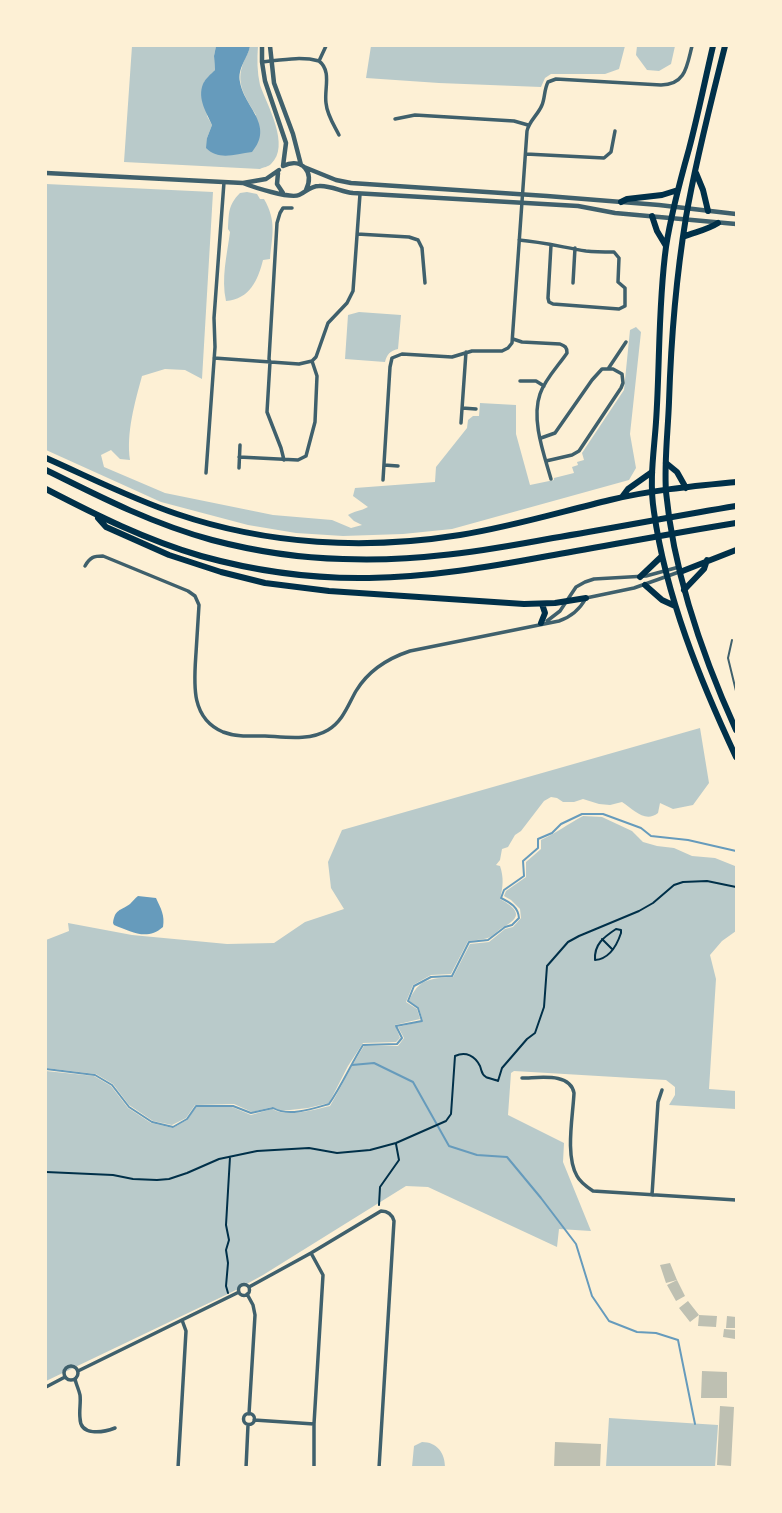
<!DOCTYPE html>
<html>
<head>
<meta charset="utf-8">
<style>
  body { margin:0 }
  #map { position:relative; width:782px; height:1513px; overflow:hidden; background:#fdf0d5; font-family:Rubik,sans-serif }
  canvas { display:block }
  .frame { position:absolute; inset:0; border:47px solid #fdf0d5; pointer-events:none }
</style>
</head>
<body>
<div id="map">
<canvas width="782" height="1513"></canvas>
<div class="frame"></div>
</div>
<script>
const g = document.querySelector('canvas').getContext('2d');
g.lineJoin = 'round';
function fillPath(path, color) { g.fillStyle = color; g.fill(path, 'evenodd'); }
function stroke(path, color, width, dash) { g.strokeStyle = color; g.lineWidth = width; g.lineCap = dash ? 'butt' : 'round'; g.setLineDash(dash || []); g.stroke(path); }
fillPath(new Path2D(`
  M132,46h84l-2,10 1,14 -11,12 3,34 5,9 -5,13 49,-23c-9,-15 -20,-30 -14,-48 2,-8 7,-14 8,-21h8c-1,13 -1,26 2,39 7,20 31,61 11,79 -3,3 -7,3 -11,5l-136,-7z
  M371,46h254l-6,23 -14,5h-54l-6,4 -4,9 -102,-4 -73,-5z
  M637,46h38l-4,18 -12,7 -12,-1 -11,-15z
  M46,184l167,8 -11,187 -17,-9 -20,-1 -23,7c-7,26 -16,57 -12,84l-10,-1 -9,-9 -10,5 3,12 61,26 108,22 59,5 19,8 11,-3 -8,-4 -6,-6c6,-4 13,-4 20,-8l-15,-11 2,-8 80,-6 1,-15 31,-39 1,-8 5,-4h6l1,-13 36,2v29l14,51 24,-5v-2l20,-5 -2,-6 6,-2 -1,-3 7,-2 -2,-7 42,-63 6,-60 6,-3 5,5 -11,102 6,34 -7,12 -177,49 -49,5 -60,2 -47,-3 -48,-8 -87,-23 -115,-52z
  M247,192l10,2 3,5h4c13,22 8,37 6,60l-7,1c-5,20 -13,39 -37,41 -5,-23 1,-46 4,-69l-2,-3c1,-16 0,-24 12,-36z
  M359,312l42,3 -3,34c-8,2 -11,5 -13,13l-40,-3 3,-44z
  M700,728l9,55 -16,22 -20,4 -13,-6 -2,10c-13,10 -24,-3 -36,-11l-12,3 -11,-1 -16,-5 -9,3h-11l-6,-4 -6,-1 -7,4 -23,30 -6,4 -7,12 -6,2 -2,11 -4,5 4,1c4,12 3,21 0,33 16,9 24,17 5,27 -6,3 -10,8 -15,11 -6,3 -15,3 -22,4l-17,33 -20,1 -18,10 -7,17 11,7 3,10 -25,6 5,13 -4,4 -33,1 -15,23 -19,37 -21,5 -27,3 -9,-4 -20,5 -18,-8 -39,1 -9,13 -14,7 -19,-4 -24,-16 -16,-21 -17,-10 -50,-6v-128l23,-9 -1,-8 64,12 95,9 47,-1 31,-21 39,-13 -13,-21 -3,-26 14,-32z
  M583,816l19,1 30,14 11,11 14,4 17,2 18,8 23,2 20,8 1,6v59l-14,10 -12,14 6,24 -7,110 27,2v18l-67,-4 6,-10v-8l-9,-7 -152,-9 -3,2 -3,42 56,28 -1,19 28,69 -32,-2 -2,18 -129,-60 -22,-1 -143,89 -29,16 -188,90v-310l48,5 17,10 17,22 23,15 22,5 14,-8 9,-13h36l19,8 21,-6c17,9 40,1 58,-3 12,-20 21,-40 34,-60h34l6,-8 -6,-11 25,-6 -4,-13 -10,-7c10,-23 21,-22 44,-24l17,-33 19,-2 16,-13 8,-2 8,-9 -1,-9 -9,-9 -7,-4 2,-5 20,-14v-15l15,-13v-9c15,-7 27,-16 42,-24z
  M609,1418l109,7 -3,42h-109z
  M422,1442c15,0 23,11 23,25h-33l2,-21z`), '#b9caca');
fillPath(new Path2D(`
  M216,46h34c-2,12 -13,22 -10,36 4,25 35,43 12,70 -17,2 -33,9 -46,-4l1,-10 5,-13c-5,-12 -15,-26 -9,-41 2,-5 8,-10 12,-14l-1,-14z
  M138,896l18,2c5,11 9,17 7,29 -16,14 -31,5 -49,-2l-1,-2c2,-14 7,-12 17,-19 3,-3 5,-6 8,-8z`), '#669bbc');
stroke(new Path2D(`
  M352,1065l22,-2 39,19 36,64 28,9 30,2 34,41 35,46 16,52 17,25 28,11 19,1 22,7 17,84
  M46,1069l49,6 17,10 17,22 23,15 21,5 14,-8 9,-13h37l18,7 22,-5c16,9 39,1 56,-4 13,-19 22,-40 34,-59l34,-1 5,-6 -6,-12 26,-5 -4,-13 -10,-7 6,-15 17,-9 21,-1 17,-34 19,-2 17,-13 7,-2 7,-7c-1,-11 -8,-15 -18,-20l3,-8 20,-14 -1,-15 15,-13v-9l14,-6 9,-9 21,-10h21l38,14 10,8 37,4 48,11`), '#669bbc', 2);
fillPath(new Path2D(`
  M670,1263l7,17 -11,3 -6,-18z
  M677,1280l8,16 -9,5 -9,-16z
  M688,1301l11,14 -9,7 -11,-14z
  M699,1315l18,1 -1,11 -18,-1z
  M727,1316l9,1v11h-10z
  M724,1329l12,1 -1,9 -12,-2z
  M702,1371l25,1v26h-26z
  M720,1406l14,1 -3,59 -14,-1z
  M555,1442l46,2 -1,24h-46z`), '#bec0b2');
stroke(new Path2D(`
  M616,929l5,1v3c-4,12 -12,26 -26,27 -1,-16 9,-23 21,-31z
  M602,939l10,10
  M46,1172l67,3 20,4 24,1 12,-1 18,-6 32,-14 38,-8 52,-3 28,5 33,-3 26,-7 50,-22 5,-7 4,-58c11,-5 20,0 25,10 2,5 1,8 6,11 1,1 11,3 12,4l4,-13 25,-29 8,-6 9,-26 3,-41 21,-24 11,-6 60,-25 14,-8 21,-18 9,-3 24,-1 29,6
  M379,1205l1,-18 19,-27 -3,-16
  M228,1293l-2,-7 2,-23 -2,-13 3,-10 -3,-15 4,-68`), '#003049', 2);
stroke(new Path2D(`
  M732,640l-4,18 8,33`), '#3f606c', 2);
stroke(new Path2D(`
  M319,61c13,10 5,28 7,42 1,12 8,22 13,32
  M319,61l7,-15
  M262,62c19,-2 39,-6 57,-1
  M395,119l20,-4 99,6 14,4
  M526,154l78,4 7,-6 4,-21
  M357,234l52,3 9,3 4,8 3,35
  M519,240c23,2 43,7 67,11 9,1 19,1 28,1l5,6 -1,24 7,6v18l-6,3 -66,-5 -4,-2 -1,-4 3,-53
  M573,283l2,-35
  M513,339l9,3 38,2c5,2 7,3 7,9 -8,12 -22,26 -27,41 -9,26 4,60 11,85
  M214,358l85,6 13,-3
  M312,361l4,-4 12,-34 19,-20 6,-12 7,-97
  M608,369l18,-27
  M520,381h16l8,5
  M462,408l14,1
  M461,423l5,-71
  M541,438l14,-5 37,-53 10,-11h11l9,5 1,9 -2,5 -42,63 -7,4 -26,6
  M239,457l59,3 8,-4 9,-34 2,-46 -5,-15
  M284,460l-3,-12 -14,-36 3,-50 -1,-3 8,-136 3,-10 3,-5h9
  M384,465l14,1
  M239,468l1,-23
  M206,473l9,-126 -1,-29 10,-136
  M383,480l7,-113 2,-9 10,-4 50,3 20,-6h30l6,-3 4,-5 15,-212c2,-10 11,-16 15,-26 3,-7 2,-15 6,-23l8,-3 105,6c25,0 26,-20 31,-39
  M85,566c5,-9 9,-10 18,-10l85,35 7,5 4,9c-1,16 -2,32 -3,48 -2,30 -6,65 27,79 13,5 28,4 42,4 20,1 45,5 63,-6 15,-9 20,-25 28,-39 12,-20 33,-33 54,-40l149,-30c12,-4 21,-12 27,-23l48,-10 45,-16
  M547,621l13,-10 16,-24 9,-5 9,-3 52,-3 33,-9
  M522,1078c17,0 48,-6 52,15 -1,23 -9,62 3,83 3,6 10,11 16,15l143,9
  M652,1195l6,-93 4,-12
  M311,1253l12,22 -9,149v44
  M238.5 1290a5.5 5.5 0 1 1 11 0a5.5 5.5 0 1 1-11 0Z
  M249,1287l62,-34 70,-42c7,0 11,3 13,10l-15,247
  M247,1294l6,11 2,10 -6,99
  M64 1373a7 7 0 1 1 14 0a7 7 0 1 1-14 0Z
  M78,1371l161,-79
  M75,1379c1,5 4,11 5,16 1,8 -1,15 0,23 0,18 22,15 35,10
  M46,1387l19,-10
  M243.5 1419a5.5 5.5 0 1 1 11 0a5.5 5.5 0 1 1-11 0Z
  M254,1420l60,4
  M178,1468l8,-137 -4,-11
  M246,1468l2,-43`), '#3f606c', 3.5);
stroke(new Path2D(`
  M262,46v16l3,19 21,62 -3,23
  M270,46l4,37 19,51 8,31
  M283,166c19,-9 32,6 23,24
  M304,167l32,13 15,3 196,13 112,9 77,9
  M46,173l197,10 23,-4 13,-9
  M278,173l-1,11 6,9
  M243,183c10,4 47,16 56,12 7,-3 11,-9 20,-9 11,-1 23,6 34,7l225,13 37,7 121,11`), '#3f606c', 4.5);
stroke(new Path2D(`
  M713,46c-8,34 -15,69 -24,103 -9,32 -18,65 -23,98 -8,58 -6,117 -10,175 -2,30 -7,59 -2,90 12,85 46,168 82,245
  M725,46c-14,56 -29,113 -39,171 -10,61 -15,122 -17,185 -1,29 -5,60 -3,90 8,83 36,163 70,238
  M696,173l7,17 5,21
  M621,202l6,-3 35,-4 16,-5
  M652,216l5,15 9,15
  M683,237c12,-5 24,-7 35,-14
  M640,577l22,-21
  M645,585l17,15 13,6`), '#003049', 6);
stroke(new Path2D(`
  M46,458c43,19 86,41 131,56 91,31 189,36 283,21 51,-8 100,-23 150,-35 41,-10 85,-14 126,-18
  M666,463l11,9 9,16
  M46,470c54,27 107,54 166,70 42,11 86,18 131,19 71,3 141,-8 210,-21 61,-10 122,-22 183,-32
  M46,489c50,26 100,51 155,67 54,15 112,23 168,22 61,-1 120,-11 179,-22 63,-11 126,-23 188,-33
  M622,497l6,-8 24,-17
  M98,518l8,9 63,28 52,17 44,11 64,8 195,13 31,-1 31,-5
  M680,572l56,-22
  M684,590l20,-21 3,-9
  M541,623l4,-10 -3,-9`), '#003049', 6);
</script>
</body>
</html>
